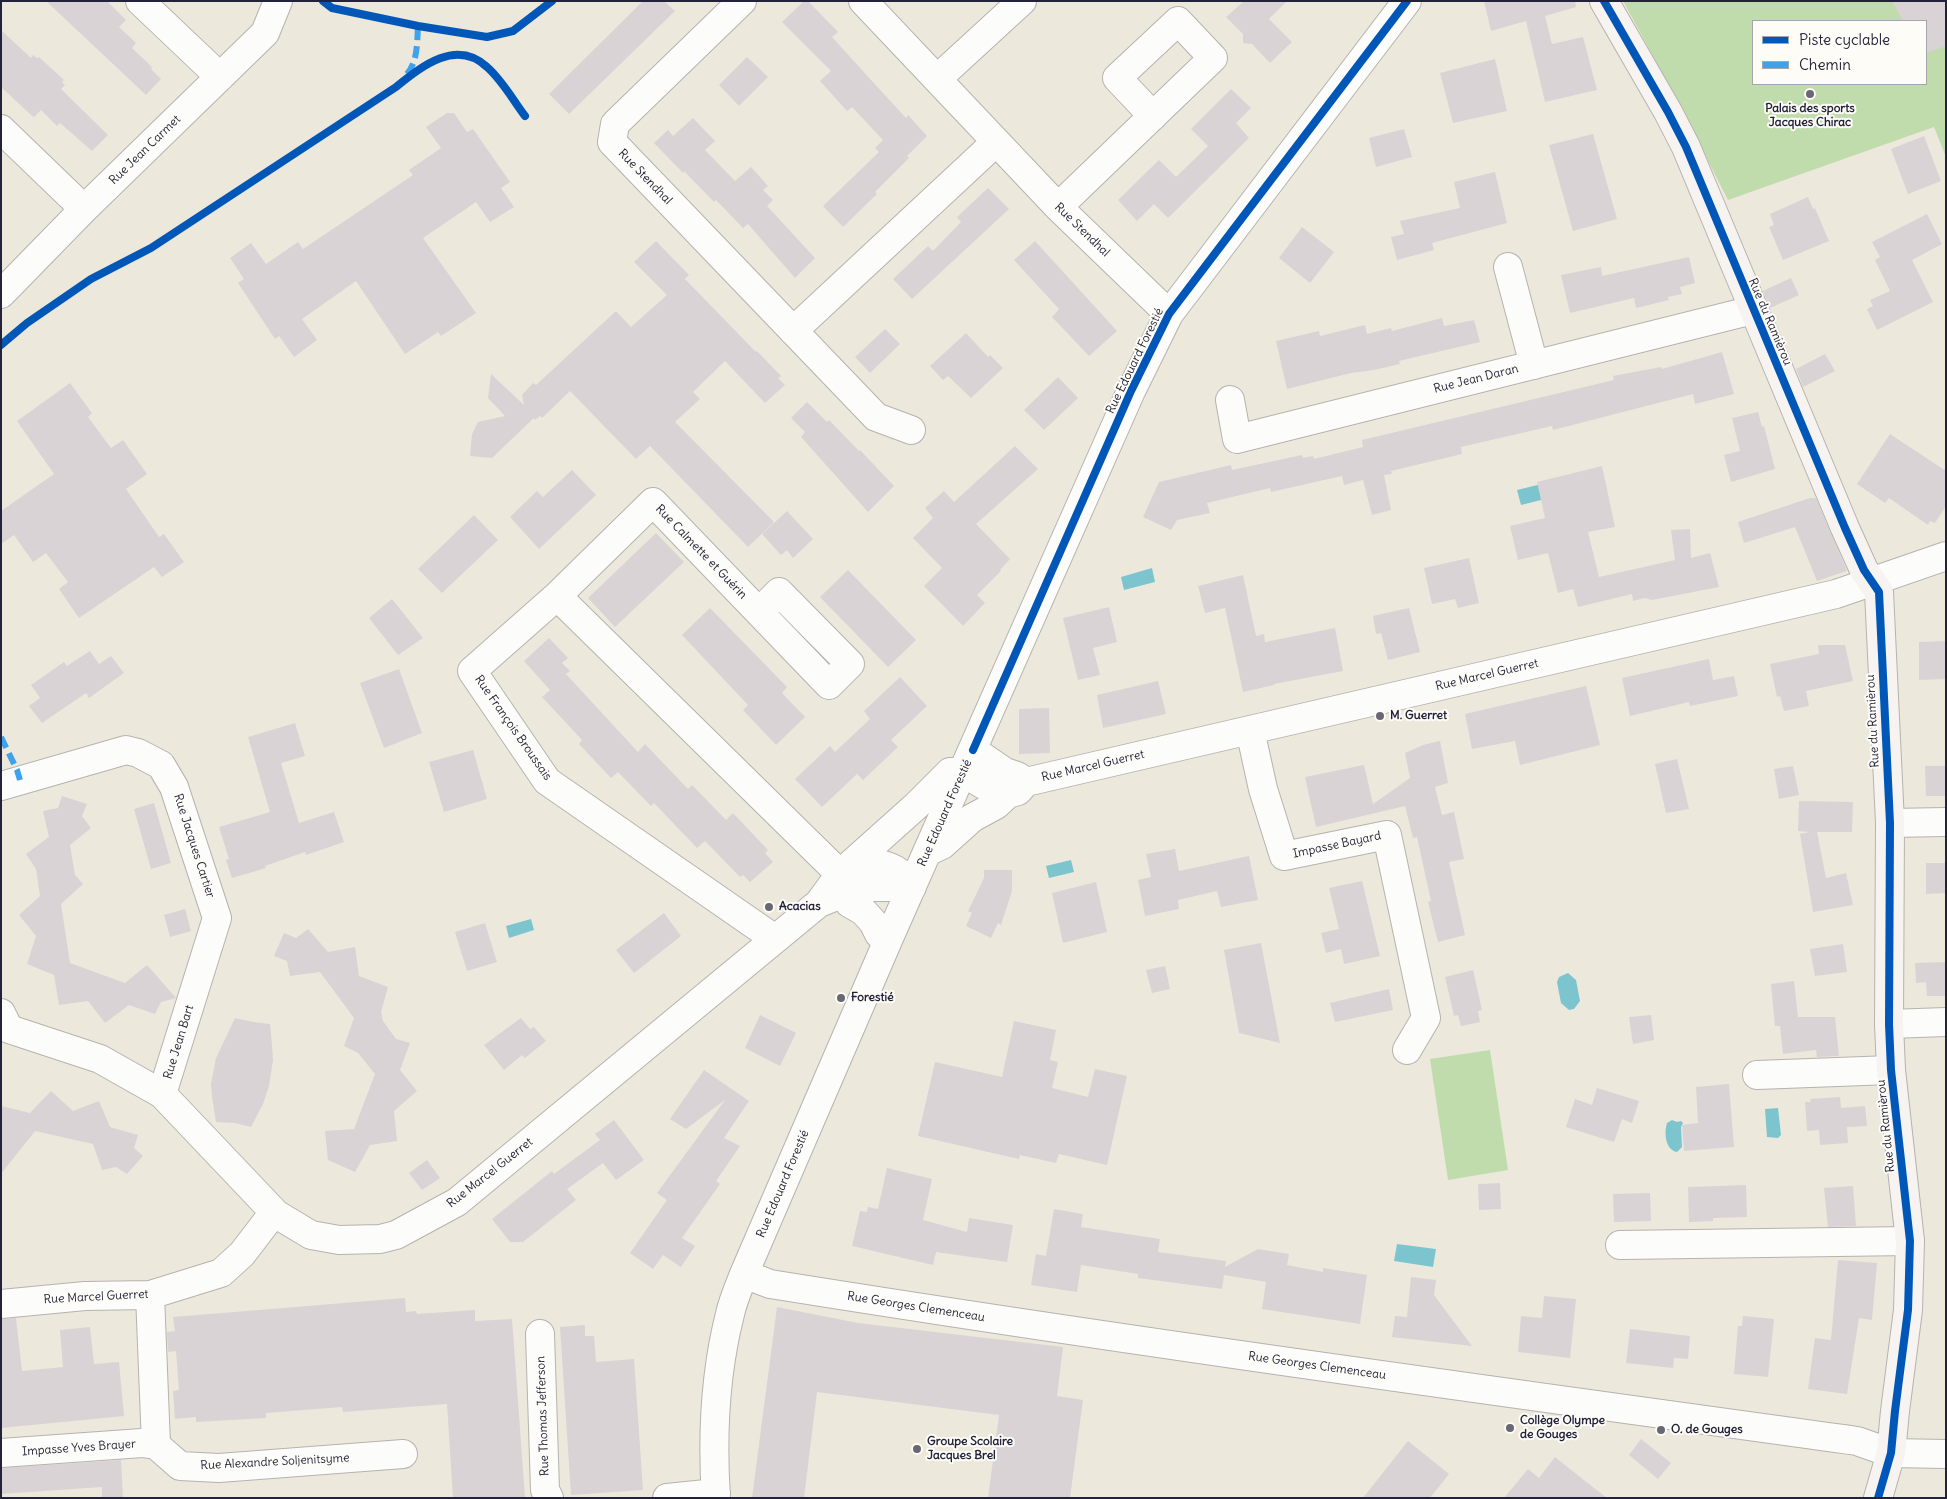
<!DOCTYPE html>
<html>
<head>
<meta charset="utf-8">
<style>
  body { margin:0 }
  #map { position:relative; width:1947px; height:1499px; overflow:hidden; background:#ede8dc; font-family:Delius,sans-serif }
  canvas { display:block }
  .frame { position:absolute; inset:0; border:2px solid #22223b; pointer-events:none }
  .legend { position:absolute; left:1752px; top:20px; width:175px; height:65px; box-sizing:border-box; background:#fdfcf7; border:1px solid #a5a5ac; margin:0; padding:6px 9px; list-style:none; font-size:15px; color:#22223b }
  .legend li { display:flex; align-items:center; gap:10px; height:25px }
  .legend b { width:25px; border:1px solid #a5a5ac }
</style>
</head>
<body>
<div id="map">
<canvas width="1947" height="1499"></canvas>
<div class="frame"></div>
<ul class="legend">
<li><b style="height:6px;background:#0057b8"></b>Piste cyclable</li>
<li><b style="height:6px;background:#3ea2ec"></b>Chemin</li>
</ul>
</div>
<script>
const g = document.querySelector('canvas').getContext('2d');
g.lineJoin = 'round';
function fillPath(path, color) { g.fillStyle = color; g.fill(path, 'evenodd'); }
function stroke(path, color, width, dash) { g.strokeStyle = color; g.lineWidth = width; g.lineCap = dash ? 'butt' : 'round'; g.setLineDash(dash || []); g.stroke(path); }
function label(font, color, halo, rows, align = 'center') {
  g.font = font + ' Delius,sans-serif'; g.lineWidth = 4; g.setLineDash([]); g.textBaseline = 'middle'; g.strokeStyle = halo; g.fillStyle = color; for (const [text, x, y, turn = 0] of rows) {
    g.save(); g.translate(x, y); g.rotate((+turn || 0) * Math.PI / 180); g.textAlign = isNaN(turn) ? turn : align; if (halo) g.strokeText(text, 0, 0); g.fillText(text, 0, 0); g.restore();
  }
}
fillPath(new Path2D(`
  M1623,1h323v156l-12,-30 -206,73 -49,-96zM1753,21h173v63h-173z
  M1490,1050l18,120 -60,10 -18,-121z`), '#c0dcac');
fillPath(new Path2D(`
  M1554,481l3,15 -36,9 -4,-15z
  M1152,568l3,14 -31,8 -3,-13z
  M1071,860l3,12 -25,6 -3,-12z
  M531,919l3,11 -25,8 -3,-12z
  M1568,973l8,7 4,21 -6,8 -5,1 -8,-7 -4,-21 2,-5z
  M1778,1108l3,27 -3,3 -11,-1 -2,-28z
  M1672,1120l5,2 4,-1 2,2 -2,4 1,20 -5,5c-12,-2 -13,-20 -10,-29z
  M1397,1244l39,5 -3,18 -39,-6z`), '#7cc5cf');
fillPath(new Path2D(`
  M46,1h61l19,19 -7,7 17,16 -4,5 20,19 -1,2 10,10 -15,16z
  M643,1h21l11,10 -106,103 -20,-20z
  M804,1h4l30,31 -6,5 40,44 34,37 2,-3 19,21 -20,20 2,2 -34,34 2,2 -34,33 -20,-21 56,-54 -4,-4 8,-8 -31,-33 -5,4 -27,-30 11,-10 -49,-49z
  M1244,1h43l-18,18 23,23 -22,21 -18,-19 -9,-1v-9l-17,-17z
  M1484,1h91l1,6 -31,9 7,28 31,-7 14,53 -52,12 -19,-81 -35,10z
  M1892,1h54v45l-20,7v-32h-23z
  M1,30l30,28 2,-3 4,3 2,-1 25,23 -2,2 3,3 -4,4 47,46 -16,16 -32,-28 -3,3 -16,-16 -7,7 -4,-3 -29,-27z
  M747,57l21,20 -29,29 -20,-21z
  M1495,59l12,52 -54,12 -13,-50z
  M1231,89l20,19 -15,15 13,15 -81,80 -14,-14 -17,17 -19,-21 41,-40 17,17 32,-31 -17,-17z
  M447,113h7l13,19 6,-3 37,53 -9,6 13,19 -24,15 -14,-20 -53,36 53,75 -35,23 -3,-4 -33,22 -49,-73 -54,38 15,21 -23,17 -15,-21 -4,3 -37,-56 6,-4 -14,-21 21,-15 15,21 32,-22 5,7 110,-74 -4,-5 32,-22 -15,-21z
  M693,118l22,23 -10,9 30,31 16,-14 17,19 -5,4 10,10 -6,6 48,52 -20,20 -47,-54 -5,4 -27,-28 -2,2 -30,-31 -1,2 -29,-30 14,-13 5,6z
  M1404,129l8,28 -36,10 -7,-29z
  M1593,134l24,85 -44,12 -24,-86z
  M1924,136l17,45 -33,13 -17,-45z
  M1495,172l12,51 -75,20 2,7 -37,10 -6,-23 13,-3 -4,-13 60,-13 -6,-26z
  M988,188l21,21 -97,90 -19,-20 35,-33 5,5 28,-29 -4,-5z
  M1808,197l5,12 2,-1 14,33 -46,19 -14,-33 5,-2 -4,-11z
  M1927,214l15,30 -30,16 21,42 -56,28 -10,-21 6,-3 -3,-6 20,-9 -15,-31 5,-3 -8,-15z
  M1302,227l32,25 -24,31 -31,-25z
  M656,241l33,34 -4,4 71,73 1,-1 24,25 -3,2 7,7 -20,18 -40,-42 -32,31 7,7 -25,23 99,100 -26,25 -98,-101 -14,13 -66,-68 -28,27 -2,-2 -5,4 -1,-2 -42,40 -22,-2 2,-22 6,-12 27,-6 -17,-18 3,-24 33,31 -2,-10 11,-12 3,2 80,-74 15,16 36,-32 -33,-33z
  M1035,241l82,90 -28,25 -37,-39 7,-8 -45,-49z
  M1689,257l6,26 -15,4 2,7 -14,3 1,3 -33,8 -2,-10 -64,15 -9,-38 40,-8 1,9z
  M1791,278l8,17 -29,13 -7,-17z
  M1442,318l2,8 30,-6 6,22 -81,19 1,3 -26,6 -23,3 -64,16 -11,-48 43,-10 1,5 45,-11 2,9 24,-6 1,3z
  M885,329l15,15 -30,29 -15,-16z
  M966,333l22,24 2,-2 13,13 -32,30 -23,-22 -5,4 -13,-14z
  M1722,352l12,42 -39,10 -2,-10 -140,36 -1,-4 -91,21 1,7 -71,17 1,3 -8,1 7,35 -19,5 -9,-35 -19,5 -2,-9 -71,16 -1,-4 -63,15 3,10 -33,7 -6,10 -28,-13 16,-35 72,-17 1,5 70,-15 1,3 10,-2 1,3 49,-12 -1,-7 252,-60 -1,-4 48,-9 1,2z
  M1825,354l10,17 -32,16 -7,-18z
  M1058,377l20,21 -34,32 -20,-20z
  M70,383l22,30 -4,4 23,31 12,-8 24,34 -21,15 33,48 5,-3 20,28 -22,15 -8,-10 -75,51 -20,-29 9,-7 -22,-29 -13,9 -19,-27 -13,9v-33l53,-37 -37,-53z
  M807,402l20,20 2,-2 30,31 1,-1 34,36 -26,26 -67,-75 4,-5 -14,-14z
  M1758,412l4,15 2,-1 11,43 -44,13 -7,-27 16,-4 -8,-33z
  M1890,434l56,37v35l-11,17 -5,-2 -2,4 -39,-27 -4,5 -28,-19z
  M1015,446l23,23 -62,55 34,35 -10,11 1,1 -24,24 8,8 -22,23 -39,-40 18,-18 -29,-30 20,-20 -8,-10 19,-17 10,11z
  M1602,466l13,61 -27,5 11,45 76,-17 -4,-30 19,-1 1,29 19,-5 9,34 -67,13 -7,-2 -12,3 -1,-7 -54,13 -5,-18 -15,4 -10,-40 -30,7 -8,-34 35,-8 -8,-36z
  M572,470l24,25 -57,54 -29,-32 27,-26 6,6z
  M1810,498h6l31,73 -30,10 -22,-54 -51,16 -6,-21z
  M787,511l26,28 -20,19 -6,-8 -6,5 -19,-21z
  M474,515l24,25 -56,53 -24,-24z
  M656,533l28,29 -69,65 -27,-29z
  M1469,558l10,45 -21,5 -3,-9 -23,5 -8,-36z
  M848,570l68,70 -28,27 -68,-70z
  M1243,575l13,61 8,-2 1,8 70,-14 8,43 -69,13v1l-31,7 -18,-84 -20,5 -7,-27z
  M392,599l31,39 -25,17 -29,-37z
  M1109,607l8,35 -24,6 7,27 -22,5 -15,-62z
  M710,608l77,79 -5,6 23,24 -29,28 -33,-35 5,-5 -66,-70z
  M1409,608l11,44 -32,8 -7,-27 -5,1 -3,-18z
  M549,638l19,20 -6,5 8,8 -4,3 72,78 7,-8 43,45 4,-4 34,35 7,-7 35,37 -3,3 8,9 -23,20 -7,-7 -3,2 -35,-36 -8,7 -43,-45 -3,3 -33,-34 -7,6 -32,-34 3,-4 -40,-43 8,-7 -26,-29z
  M1946,641v38l-27,1v-38z
  M1818,645h27l8,36 -47,10 3,15 -25,5 -4,-15 -3,1 -7,-33 49,-10z
  M90,651l9,13 12,-8 13,17 -35,25 -3,-5 -44,30 -13,-17 11,-8 -9,-13 33,-23 3,4z
  M1709,659l4,21 21,-4 4,20 -48,10 -1,-4 -59,14 -8,-38z
  M399,669l23,64 -38,15 -24,-65z
  M900,677l27,29 -36,34 7,7 -35,33 -6,-6 -35,33 -27,-28 35,-33 5,6 35,-33 -6,-8z
  M1158,681l8,33 -63,14 -6,-33z
  M1586,686l14,59 -80,20 -5,-24 -43,8 -7,-35z
  M1049,708l1,45 -31,1v-45z
  M295,723l10,33 -24,7 18,60 35,-11 10,30 -38,13 -1,-3 -40,14 1,2 -34,10 -6,-18 3,-1 -10,-32 51,-15 -22,-75z
  M1440,741l8,42 -13,4 7,28 12,-3 10,47 -15,3 16,73 -27,7 -10,-40 3,-1 -14,-64 -4,1 -8,-32 -89,21 -11,-50 59,-12 9,39 37,-26 -5,-25 18,-8z
  M473,750l14,49 -43,13 -15,-50z
  M1677,759l12,50 -23,4 -11,-49z
  M1793,766l6,29 -20,4 -5,-30z
  M1925,766h21v30h-20z
  M62,796l25,8 -5,12 9,12 -21,17 5,30 8,9 -22,20 9,59 55,20 22,-18 29,33 -15,4 -6,12 -26,-9 -24,18 -17,-22 -29,4 -5,-30 -27,-11 9,-28 -17,-21 21,-19 -4,-27 -10,-15 23,-17 -6,-26 15,-3z
  M1799,801l54,1 -1,30h-35l9,46 20,-5 7,32 -40,7 -13,-78 10,-2 -12,-1z
  M154,803l17,60 -20,6 -17,-60z
  M1175,849l4,22 70,-15 9,44 -37,7 -4,-16 -39,9 1,9 -34,7 -7,-36 13,-3 -5,-23z
  M1926,863h20v30l-20,1z
  M984,870h28v21l-11,34 -3,-2 -7,15 -25,-12 6,-13 -4,-2 16,-33z
  M1362,881l18,75 -36,8 -3,-15 -15,4 -5,-20 18,-4 -10,-41z
  M1096,882l11,50 -44,11 -11,-50z
  M185,909l6,22 -21,6 -6,-22z
  M664,913l17,23 -47,37 -18,-23z
  M485,923l12,39 -30,9 -12,-39z
  M308,929l20,23 27,-5 4,29 29,11 -7,25 2,9 13,18 14,4 -10,27 17,21 -23,20 3,30 -27,4 -15,27 -27,-12 -3,-29 29,-2 21,-55 -17,-21 -14,-7 10,-28 -34,-46 -30,4 -3,-15 -13,-5 10,-23 12,5z
  M1261,943l19,100 -41,-10 -15,-83z
  M1843,944l4,28 -32,4 -5,-27z
  M1946,962v34h-19l-1,-14 -10,1 -1,-20z
  M1165,966l5,23 -18,4 -6,-23z
  M1473,970l9,40 -4,1 2,11 -19,4 -3,-11 -4,1 -9,-39z
  M1794,981l4,36h37l4,39 -22,1 -1,-7 -33,4 -3,-28h-5l-4,-42z
  M1389,989l4,21 -58,12 -5,-19z
  M760,1015l36,18 -16,33 -35,-18z
  M1651,1015l3,25 -21,4 -4,-27z
  M235,1018l18,4 17,2 1,9 2,27 -4,26 -6,18 -12,23 -16,-4 -19,-1 -4,-25 -1,-13 5,-26z
  M521,1018l9,11 4,-2 12,14 -21,17 -3,-3 -18,15 -20,-25z
  M1014,1021l42,9 -6,30 8,2 -6,26 36,9 7,-28 32,7 -20,89 -48,-11 -3,9 -36,-8 -1,4 -101,-23 17,-74 67,15z
  M704,1070l45,31 -25,37 16,8 -24,35 4,3 -38,54 13,8 -14,21 -18,-12 -10,14 -23,-16 37,-53 -10,-7 68,-93 -39,29 -16,-10z
  M1729,1084l5,63 -50,4 -2,-26 16,-2 -2,-36z
  M1597,1088l42,13 -7,22 -10,-4 -8,23 -48,-15 9,-28 17,6z
  M51,1091l22,20 26,-10 11,26 28,8 -4,13 9,8 -16,18 -11,-7 -14,3 -9,-26 -58,-13 -34,43v-68l29,7z
  M1840,1097l1,11 24,-2 2,20 -20,1 1,16 -28,2 -1,-15 -12,1 -2,-29h6l-1,-3z
  M614,1120l30,40 -28,20 -13,-17 -36,26 9,11 -53,42h-13l-18,-23 60,-48 2,3 46,-34 -5,-6z
  M427,1160l13,18 -18,12 -13,-17z
  M887,1168l45,11 -9,41 44,12 2,-14 44,7 -6,37 -71,-10 -3,13 -81,-19 8,-35 7,1 1,-5 10,2z
  M1500,1183l1,26 -22,1 -1,-26z
  M1746,1185l1,32 -34,1v3l-24,1 -1,-35z
  M1853,1186l3,40 -28,1 -4,-39z
  M1650,1193l1,28 -37,1 -1,-28z
  M1054,1209l29,5 -2,13 79,12 -2,13 68,9 -1,6 33,-18 31,5 -2,11 36,7v-4l44,7 -7,49 -98,-15 4,-27 -42,-7 -2,14 -84,-11v-4l-57,-9 -4,27 -46,-7 5,-31 10,2z
  M1838,1260l39,3 -5,57 -13,-2 -12,76 -39,-5 7,-51 16,2z
  M1411,1277l25,3 -2,15 38,51 -80,-9 3,-21 12,1z
  M1544,1296l32,3 -6,59 -52,-6 3,-36 21,2z
  M405,1298l1,14 10,-1 1,3 58,-4v11l37,-2 13,179h-72l-6,-94 -104,8 -1,-5 -76,6v5l-70,4v-5l-21,2 -2,-28 6,-1 -3,-39 -8,1 -1,-20 8,-1 -2,-14z
  M777,1307l81,16 205,24 -6,49 26,4 -13,98h-82l11,-83 -182,-23 -13,106h-52z
  M1743,1316l31,3 -6,58 -34,-3 4,-48h4z
  M16,1318l6,53 41,-4 -3,-37 30,-3 4,37 25,-2 5,54 -123,12v-109z
  M585,1325v11h9l2,26 38,-3 9,131 -72,5 -11,-168z
  M1630,1329l60,7 -2,23 -14,-1 -1,10 -47,-5z
  M1641,1439l30,24 -13,16 -29,-24z
  M1408,1441l41,33 -19,24h-67z
  M1555,1457l30,24 22,17h-103l24,-29 11,9z
  M121,1460l2,38h-21v-11l-101,7v-26z`), '#d9d3d5');
const street = new Path2D(`
  M140,1l80,76
  M742,1l-127,123 -3,18 264,275 35,13
  M863,1l195,206 111,107
  M937,79l85,-78
  M1,129l83,80
  M1058,207l155,-149 -35,-37 -61,57 36,38
  M1508,267l26,98
  M1,294l83,-85 181,-176 13,-32
  M793,331l203,-189
  M1230,400l7,39 516,-129
  M557,596l283,278
  M759,612l20,-20 71,72 -21,21 -176,-183 -96,94 -85,75 75,110 228,158
  M1250,730l13,59 21,67 103,-21 39,183 -19,32
  M973,750l32,22 12,4 9,6
  M1,786l125,-36 12,3 23,12 13,22 43,131 -55,176
  M1890,823l56,-1
  M927,852l15,-7 30,-27 24,-13 12,-11 10,-3 8,-9 810,-188 110,-38
  M860,858c23,8 38,6 52,29
  M841,878l2,15 6,10 14,8 10,11 6,12 10,4
  M819,903l30,-12 15,-4h48
  M1,1013l8,16 91,30 62,35 114,120 35,21 28,5 41,-1 16,-4 61,-33 362,-299 21,-29 76,-68 34,-34h12l25,15 21,7
  M1889,1024l57,-2
  M1757,1075l134,-5
  M1620,1245l290,-4
  M744,1274l26,10c362,58 725,107 1087,157l34,12 55,1
  M150,1295l6,150 24,21 39,2 184,-14
  M1,1304l84,-8 65,-1 71,-22 21,-19 26,-34 8,-6
  M540,1334l5,156 4,8
  M1,1453l141,-10 14,2
  M667,1498l49,-5
  M716,1498c-4,-61 -1,-125 14,-184 3,-14 9,-27 14,-40l145,-336 242,-547 38,-77 238,-313`);
const secondary = new Path2D(`
  M1604,1l64,111 18,35 159,381 19,42 15,22 11,231 -1,201 2,46 19,171 -2,69 -13,101 -4,42 -13,45`);
stroke(street, '#b6b3ae', 30);
stroke(secondary, '#b6b3ae', 30);
stroke(street, '#fcfcfa', 28);
stroke(secondary, '#f7f3f0', 28);
stroke(new Path2D(`
  M407,74c11,-13 10,-32 11,-48
  M1,737l16,33 3,10`), '#3ea2ec', 6, [12, 6]);
stroke(new Path2D(`
  M323,1l9,7 86,18 69,11 26,-6 39,-30
  M1604,1l64,111 18,35 159,381 19,42 15,22 11,231 -1,201 2,46 19,171 -2,69 -13,101 -4,42 -13,45
  M1,345l26,-22 64,-44 60,-31 245,-161c25,-20 60,-49 91,-20 15,13 26,33 38,49
  M973,750l158,-359 38,-77 238,-313`), '#0057b8', 8);
for (const [x, y, r, color] of [
  [1810,94,5,"#696773"],
  [1380,716,5,"#696773"],
  [769,907,5,"#696773"],
  [841,998,5,"#696773"],
  [1510,1428,5,"#696773"],
  [1661,1430,5,"#696773"],
  [917,1449,5,"#696773"]
]) { const dot = new Path2D(); dot.arc(x, y, r, 0, 2 * Math.PI); g.fillStyle = color; g.fill(dot); stroke(dot, '#fdfcf7', 2); }
label('bold 12px', '#22223b', '#fdfcf7', [
  ["Palais des sports",1810,109,"center"],
  ["Jacques Chirac",1810,123,"center"],
  ["M. Guerret",1390,716],
  ["Acacias",779,907],
  ["Forestié",851,998],
  ["Collège Olympe",1520,1421],
  ["de Gouges",1520,1435],
  ["O. de Gouges",1671,1430],
  ["Groupe Scolaire",927,1442],
  ["Jacques Brel",927,1456]
], 'left');
label('12px', '#22223b', '#fdfcf7', [
  ["Rue Jean Carmet",145,150,-44],
  ["Rue Stendhal",645,177,46],
  ["Rue Stendhal",1082,230,44],
  ["Rue du Ramièrou",1770,322,67],
  ["Rue Edouard Forestié",1135,361,-64],
  ["Rue Jean Daran",1476,379,-14],
  ["Rue Calmette et Guérin",701,552,46],
  ["Rue Marcel Guerret",1487,675,-13],
  ["Rue du Ramièrou",1873,721,-93],
  ["Rue François Broussais",513,728,55],
  ["Rue Marcel Guerret",1093,766,-13],
  ["Rue Edouard Forestié",945,813,-66],
  ["Impasse Bayard",1337,845,-12],
  ["Rue Jacques Cartier",194,846,72],
  ["Rue Jean Bart",179,1042,-73],
  ["Rue du Ramièrou",1886,1126,-96],
  ["Rue Marcel Guerret",490,1173,-38],
  ["Rue Edouard Forestié",783,1184,-67],
  ["Rue Marcel Guerret",96,1297,-3],
  ["Rue Georges Clemenceau",916,1307,9],
  ["Rue Georges Clemenceau",1317,1366,8],
  ["Rue Thomas Jefferson",543,1416,-92],
  ["Impasse Yves Brayer",79,1448,-4],
  ["Rue Alexandre Soljenitsyme",275,1462,-3]
]);
</script>
</body>
</html>
